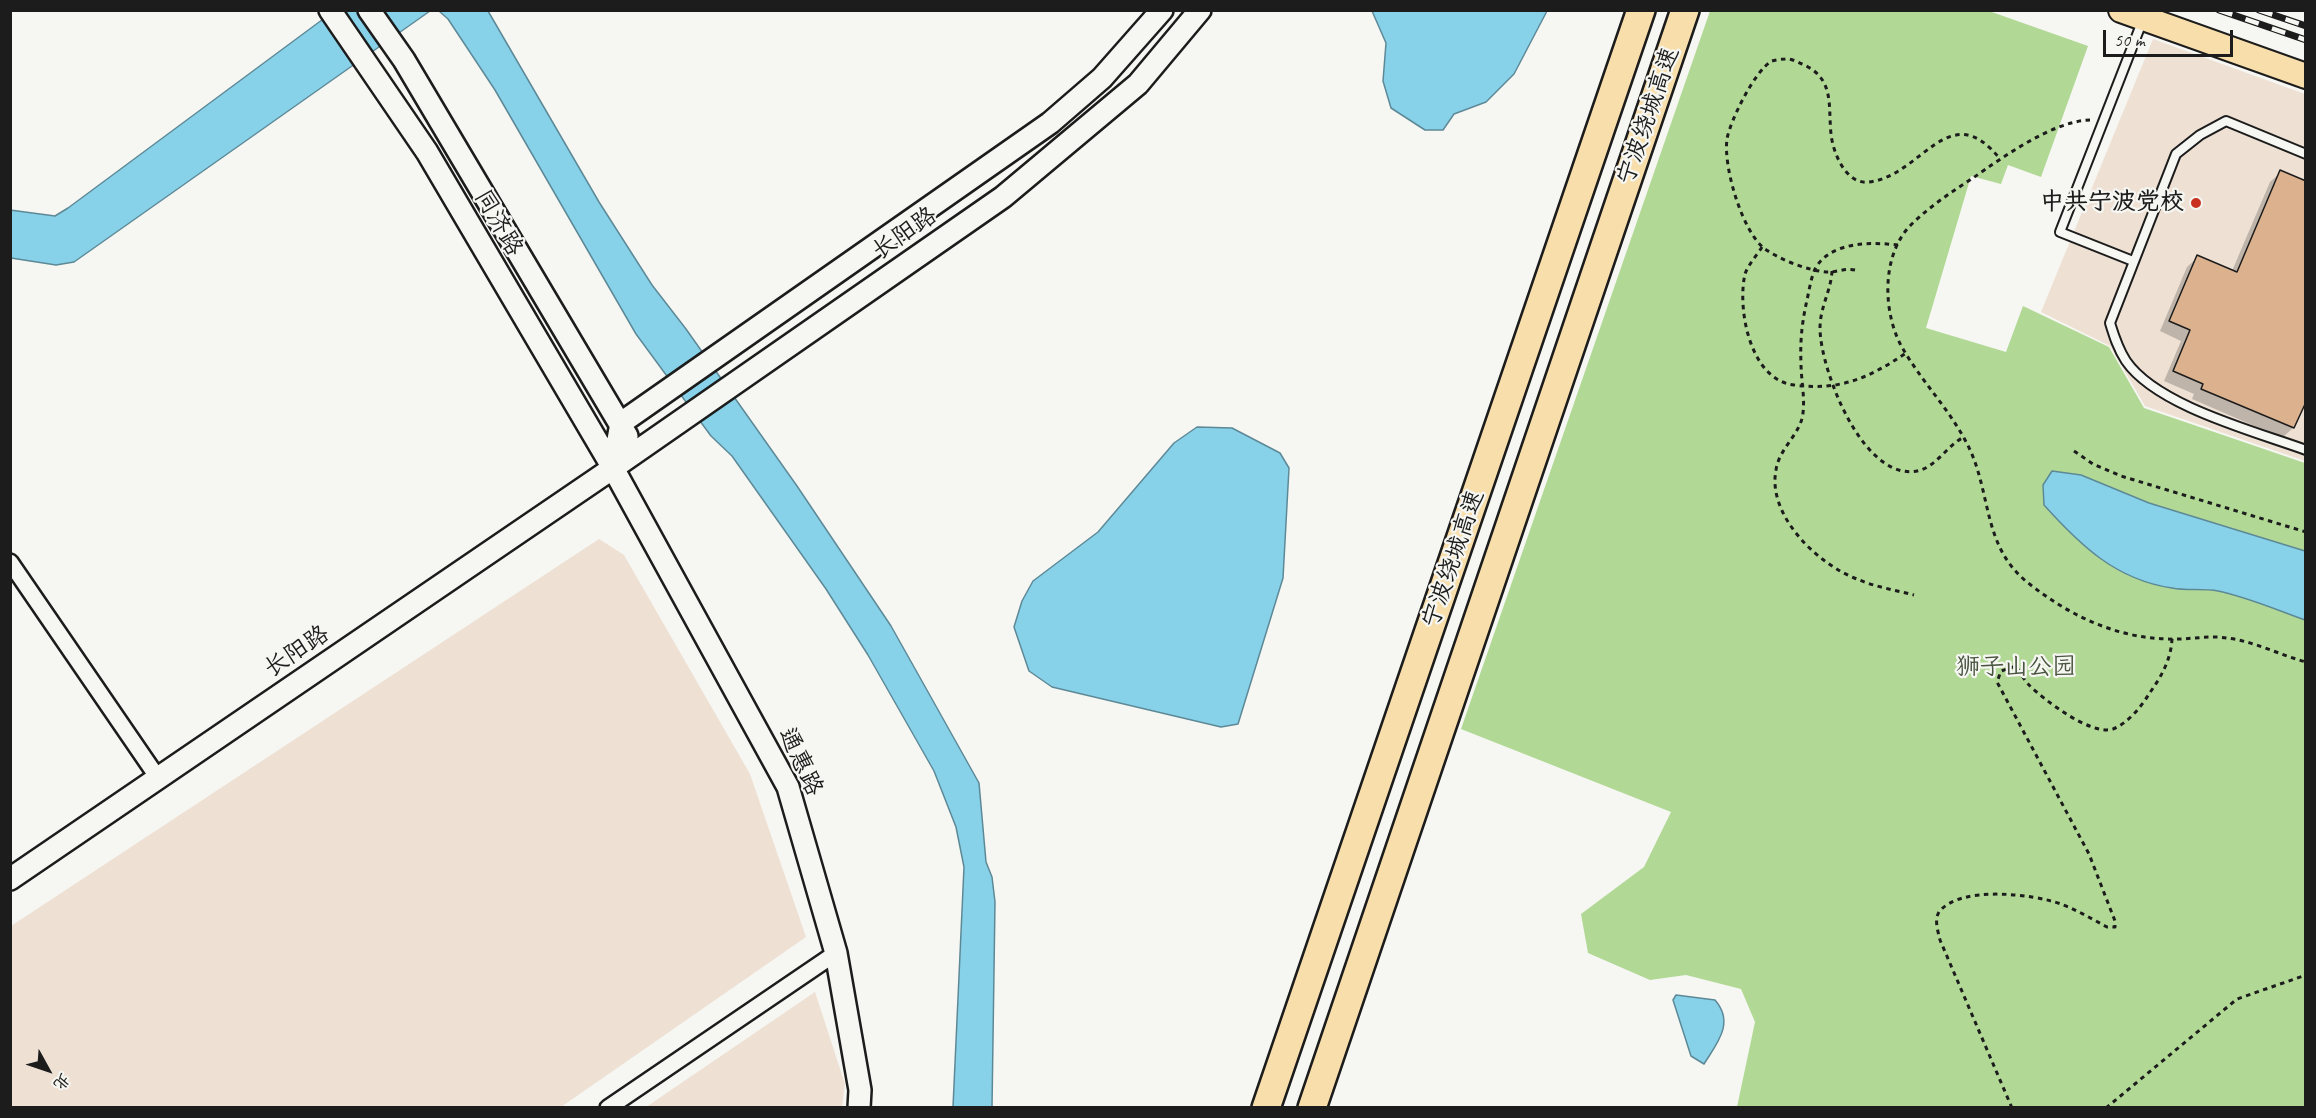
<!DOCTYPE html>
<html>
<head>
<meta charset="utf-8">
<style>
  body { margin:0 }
  #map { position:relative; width:2316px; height:1118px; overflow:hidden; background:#f6f6f2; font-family:Caveat,"LXGW WenKai TC",sans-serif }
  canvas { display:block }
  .frame { position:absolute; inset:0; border:12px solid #1c1c1c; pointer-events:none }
  .north { position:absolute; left:18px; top:1040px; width:60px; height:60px; -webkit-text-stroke:4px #f6f6f2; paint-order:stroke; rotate:130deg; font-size:16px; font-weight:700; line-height:24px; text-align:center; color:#1c1c1c }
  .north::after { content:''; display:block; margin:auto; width:21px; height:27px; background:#1c1c1c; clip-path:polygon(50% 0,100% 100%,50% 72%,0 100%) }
  .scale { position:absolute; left:2103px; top:30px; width:130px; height:27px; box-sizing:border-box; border:3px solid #1c1c1c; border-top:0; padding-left:8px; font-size:18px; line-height:21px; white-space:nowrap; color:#1c1c1c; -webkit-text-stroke:4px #f6f6f2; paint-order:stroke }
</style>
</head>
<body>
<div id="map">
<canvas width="2316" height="1118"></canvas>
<div class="frame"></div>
<div class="north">北</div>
<div class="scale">50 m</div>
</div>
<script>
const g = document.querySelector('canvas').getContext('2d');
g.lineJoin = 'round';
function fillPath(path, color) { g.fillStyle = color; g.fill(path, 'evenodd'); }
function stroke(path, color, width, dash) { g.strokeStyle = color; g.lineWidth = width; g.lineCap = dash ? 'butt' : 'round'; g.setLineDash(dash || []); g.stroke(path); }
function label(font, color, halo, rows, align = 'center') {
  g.font = font + ' Caveat,"LXGW WenKai TC",sans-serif'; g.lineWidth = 4.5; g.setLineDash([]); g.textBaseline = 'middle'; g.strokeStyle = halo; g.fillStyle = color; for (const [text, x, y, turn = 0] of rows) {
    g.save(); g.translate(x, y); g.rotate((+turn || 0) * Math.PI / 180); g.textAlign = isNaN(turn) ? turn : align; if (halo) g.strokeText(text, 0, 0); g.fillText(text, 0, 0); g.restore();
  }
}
fillPath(new Path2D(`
  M2153,39l152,55v367l-160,-55 -35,-60 -69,-34z
  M599,539l25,16 126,219 56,163 -245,170h-550v-181z
  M815,992l30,92 -3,23h-196z`), '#eee1d4');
fillPath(new Path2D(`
  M1710,11h279l99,35 -47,131 -33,-12 -7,19 -30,-8 -45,152 80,24 17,-46 86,41 35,61 161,55v644h-568l18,-85 -14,-33 -55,-14 -36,5 -62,-27 -7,-39 63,-47 27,-55 -210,-83z`), '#b1d995');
const water = new Path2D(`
  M334,11h96l-356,251 -18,3 -45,-7 -1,-48 45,6 13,-8z
  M439,11h49l111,191 53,83 34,44 111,157 94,140 32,57 56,100 7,79 6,15 3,25 -3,205h-39l11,-240 -8,-40 -22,-56 -66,-116 -42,-66 -94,-133 -21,-20 -75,-102 -141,-244 -47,-71z
  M1372,11l1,-1 174,1 -33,63 -28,28 -32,12 -11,16h-18l-34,-22 -8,-27 3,-38z
  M1197,427l35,1 48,25 9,15 -6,110 -45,146 -17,3 -169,-40 -23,-16 -15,-44 8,-26 11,-20 65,-49 76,-89z
  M2052,471l29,4 68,28 156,48v69c-28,-10 -58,-23 -87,-29 -15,-3 -31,0 -46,-3 -56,-8 -92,-43 -128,-83l-1,-20z
  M1676,995l39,5c20,23 2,43 -11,64l-13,-8 -18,-56z`);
fillPath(water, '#88d2e9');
stroke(water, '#5d8997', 1.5);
fillPath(new Path2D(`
  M2281,172l25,226 -13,30 -11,10 -90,-39 2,-5 -30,-13 17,-40 -21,-10 27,-64 11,-10 34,14 38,-89z`), '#0003');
const building = new Path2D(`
  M2280,170l26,11v221l-12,26 -93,-39 2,-5 -30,-13 17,-41 -21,-9 28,-66 40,17z`);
fillPath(building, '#dcb18d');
stroke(building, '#1c1c1c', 1.5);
const lane = new Path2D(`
  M2306,154l-80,-33 -26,14 -24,19 -66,169c4,13 8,26 16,38 31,45 128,70 180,89
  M2133,261l-73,-29 82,-210`);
const street = new Path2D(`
  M10,562l148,216
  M608,1108l228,-155`);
const secondary = new Path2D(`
  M330,10l97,142 186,316 175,319 48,166 24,137 -1,18
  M369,10l35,50 223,376
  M613,468l8,-45 429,-300 52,-45 60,-68
  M10,879l603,-411 390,-271 135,-113 62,-74`);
const primary = new Path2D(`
  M2121,10l185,66`);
const highway = new Path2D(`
  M1266,1108l375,-1098
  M1312,1108l373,-1098`);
stroke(lane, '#1c1c1c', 12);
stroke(street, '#1c1c1c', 20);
stroke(secondary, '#1c1c1c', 26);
stroke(primary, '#1c1c1c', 28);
stroke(highway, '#1c1c1c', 32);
stroke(new Path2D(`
  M2090,120c-37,1 -87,37 -117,58 -23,15 -46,30 -65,50 -27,31 -25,87 -5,121 21,36 51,65 68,103 20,46 13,95 56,130 41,33 89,56 141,57 20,1 40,-4 59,-1 26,3 53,17 79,24
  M1898,245c-26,-3 -68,-4 -83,24 -4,9 -6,22 -8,31 -5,22 -7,41 -6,63 0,17 4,33 2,50 -2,21 -24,35 -27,57 -9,45 41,94 81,109 18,8 38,11 57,16
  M1762,247c-5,8 -14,18 -17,27 -8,35 5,106 49,111 46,6 75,-7 112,-32
  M1855,270c-10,-2 -18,2 -27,2 -20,-1 -47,-12 -63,-23 -23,-17 -42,-83 -38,-110 3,-18 28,-69 45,-78 3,-1 10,-2 13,-2 6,-1 12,3 17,5 33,14 26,41 29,70 2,19 15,51 38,48 53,-6 80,-87 131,-23
  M1832,271c-1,20 -12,36 -12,57 0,42 45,159 101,142 17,-6 27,-25 43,-33
  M2074,451l19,13 28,12 185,56
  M2012,1108l-72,-168c-2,-9 -6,-20 -1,-28 21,-27 94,-18 122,-8 16,6 31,15 46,23h8v-6l-26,-67 -92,-172 4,-11 15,-5c4,6 8,14 13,19 15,15 62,51 84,44 15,-6 28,-22 36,-35 12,-17 22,-34 23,-55
  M2106,1108l131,-109 69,-24`), '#1c1c1c', 3, [4.5, 4.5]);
stroke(lane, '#f6f6f2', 8);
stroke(street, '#f6f6f2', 15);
stroke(secondary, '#f6f6f2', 21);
stroke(primary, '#f8deab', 24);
stroke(highway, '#f8deab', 27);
const rail = new Path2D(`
  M2219,10l87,30
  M2259,10l47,16`);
stroke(rail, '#1c1c1c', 7);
stroke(rail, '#f6f6f2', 4.5, [14]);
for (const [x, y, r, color] of [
  [2196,203,6,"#c8321e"]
]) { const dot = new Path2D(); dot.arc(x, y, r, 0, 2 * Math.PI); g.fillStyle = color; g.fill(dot); stroke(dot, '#f6f6f2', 2); }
label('24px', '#1c1c1c', '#f6f6f2', [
  ["宁波绕城高速",1649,116,-71],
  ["同济路",498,223,60],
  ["长阳路",905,234,-35],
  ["宁波绕城高速",1454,559,-71],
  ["长阳路",297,652,-34],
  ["通惠路",800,762,65]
]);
label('bold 24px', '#1c1c1c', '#f6f6f2', [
  ["中共宁波党校",2184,203]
], 'right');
label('24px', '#495540', '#f6f6f2', [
  ["狮子山公园",2016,668]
]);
</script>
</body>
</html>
